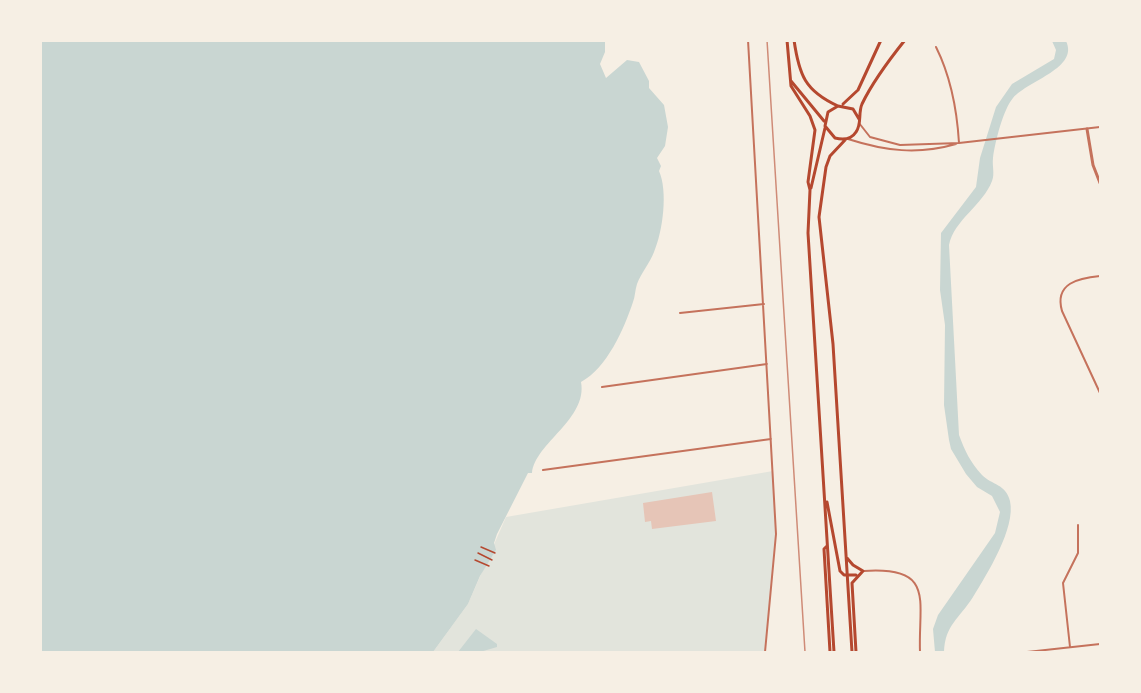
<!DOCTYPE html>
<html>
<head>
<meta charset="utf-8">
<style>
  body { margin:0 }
  #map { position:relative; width:1141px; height:693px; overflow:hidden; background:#f6efe4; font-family:Ubuntu,sans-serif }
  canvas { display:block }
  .frame { position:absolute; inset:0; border:42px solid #f6efe4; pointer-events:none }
</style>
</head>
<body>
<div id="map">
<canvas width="1141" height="693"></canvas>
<div class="frame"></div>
</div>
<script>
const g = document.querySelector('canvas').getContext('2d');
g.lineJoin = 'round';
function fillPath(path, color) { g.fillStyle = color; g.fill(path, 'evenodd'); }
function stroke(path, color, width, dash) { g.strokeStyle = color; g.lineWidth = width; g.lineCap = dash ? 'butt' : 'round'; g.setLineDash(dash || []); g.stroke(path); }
fillPath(new Path2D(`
  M773,471l3,63 -11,118h-332l35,-48 38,-87z`), '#e2e4dc');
fillPath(new Path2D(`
  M605,40v12l-5,12 6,14 21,-18 12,2 10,19v7l15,17 4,22 -3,19 -8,12 4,8 -2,5c9,20 4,60 -5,81 -4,11 -13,21 -17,32 -2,6 -2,13 -4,18 -9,27 -26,66 -52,80 7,37 -46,61 -49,91h-4l-31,61 -3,9 2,7 -16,26 -12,28 -35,48h-392l-1,-611z
  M1052,41h14c13,27 -37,39 -53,57 -10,12 -18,44 -20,60 -1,8 2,16 -1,23 -9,24 -38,39 -43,64l10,190c6,16 11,27 23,40 10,10 24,9 28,26 6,27 -23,73 -37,96 -14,22 -28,28 -29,55h-9l-2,-23 5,-14 57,-82 5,-21 -8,-16 -15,-9 -11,-13 -15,-25 -2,-9 -5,-35 1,-80 -5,-35 1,-57 35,-46 4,-29 16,-51 16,-23 42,-25 2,-9z
  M476,629l21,15v3l-17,5h-22z`), '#c9d6d2');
fillPath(new Path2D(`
  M712,492l4,29 -64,8 -1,-8 -6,1 -2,-19z`), '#e6c5b7');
stroke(new Path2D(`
  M481,547l14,6
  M478,553l14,7
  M475,560l14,6`), '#b5482f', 1.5);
stroke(new Path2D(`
  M748,40l28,494 -11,118
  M936,47c15,30 21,63 23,96
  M859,123l11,14 30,8 59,-2 141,-16
  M848,139c37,12 70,16 108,5
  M1100,276c-21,2 -46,7 -38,35l38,82
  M680,313l84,-9
  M602,387l165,-23
  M543,470l228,-31
  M864,571c72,-5 54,30 56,81
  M1070,647l-7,-64 15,-30v-28
  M1027,652l73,-8`), '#c5725c', 2);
stroke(new Path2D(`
  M1087,129l6,36 7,18`), '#c5725c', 3);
stroke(new Path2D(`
  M787,40l4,46 19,30 5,14 -7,52 2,8 -2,43 26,419
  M794,40c5,35 11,51 44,66
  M791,81l33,40
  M843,104l15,-14 23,-50
  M859,119l-6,-10 -15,-3 -10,6 -3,14 10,12c8,2 16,2 21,-6 6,-8 2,-19 6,-28 11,-23 27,-44 43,-64
  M846,139l-16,17 -4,11 -7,50 14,127 19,308
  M811,188l14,-60
  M827,502l13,69 4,4h12
  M827,546l-3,3 6,103
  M847,558l6,7 10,6 -11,12 4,69`), '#b5482f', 3);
stroke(new Path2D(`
  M767,40l38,612`), '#cf8b77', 1.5);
</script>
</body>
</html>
